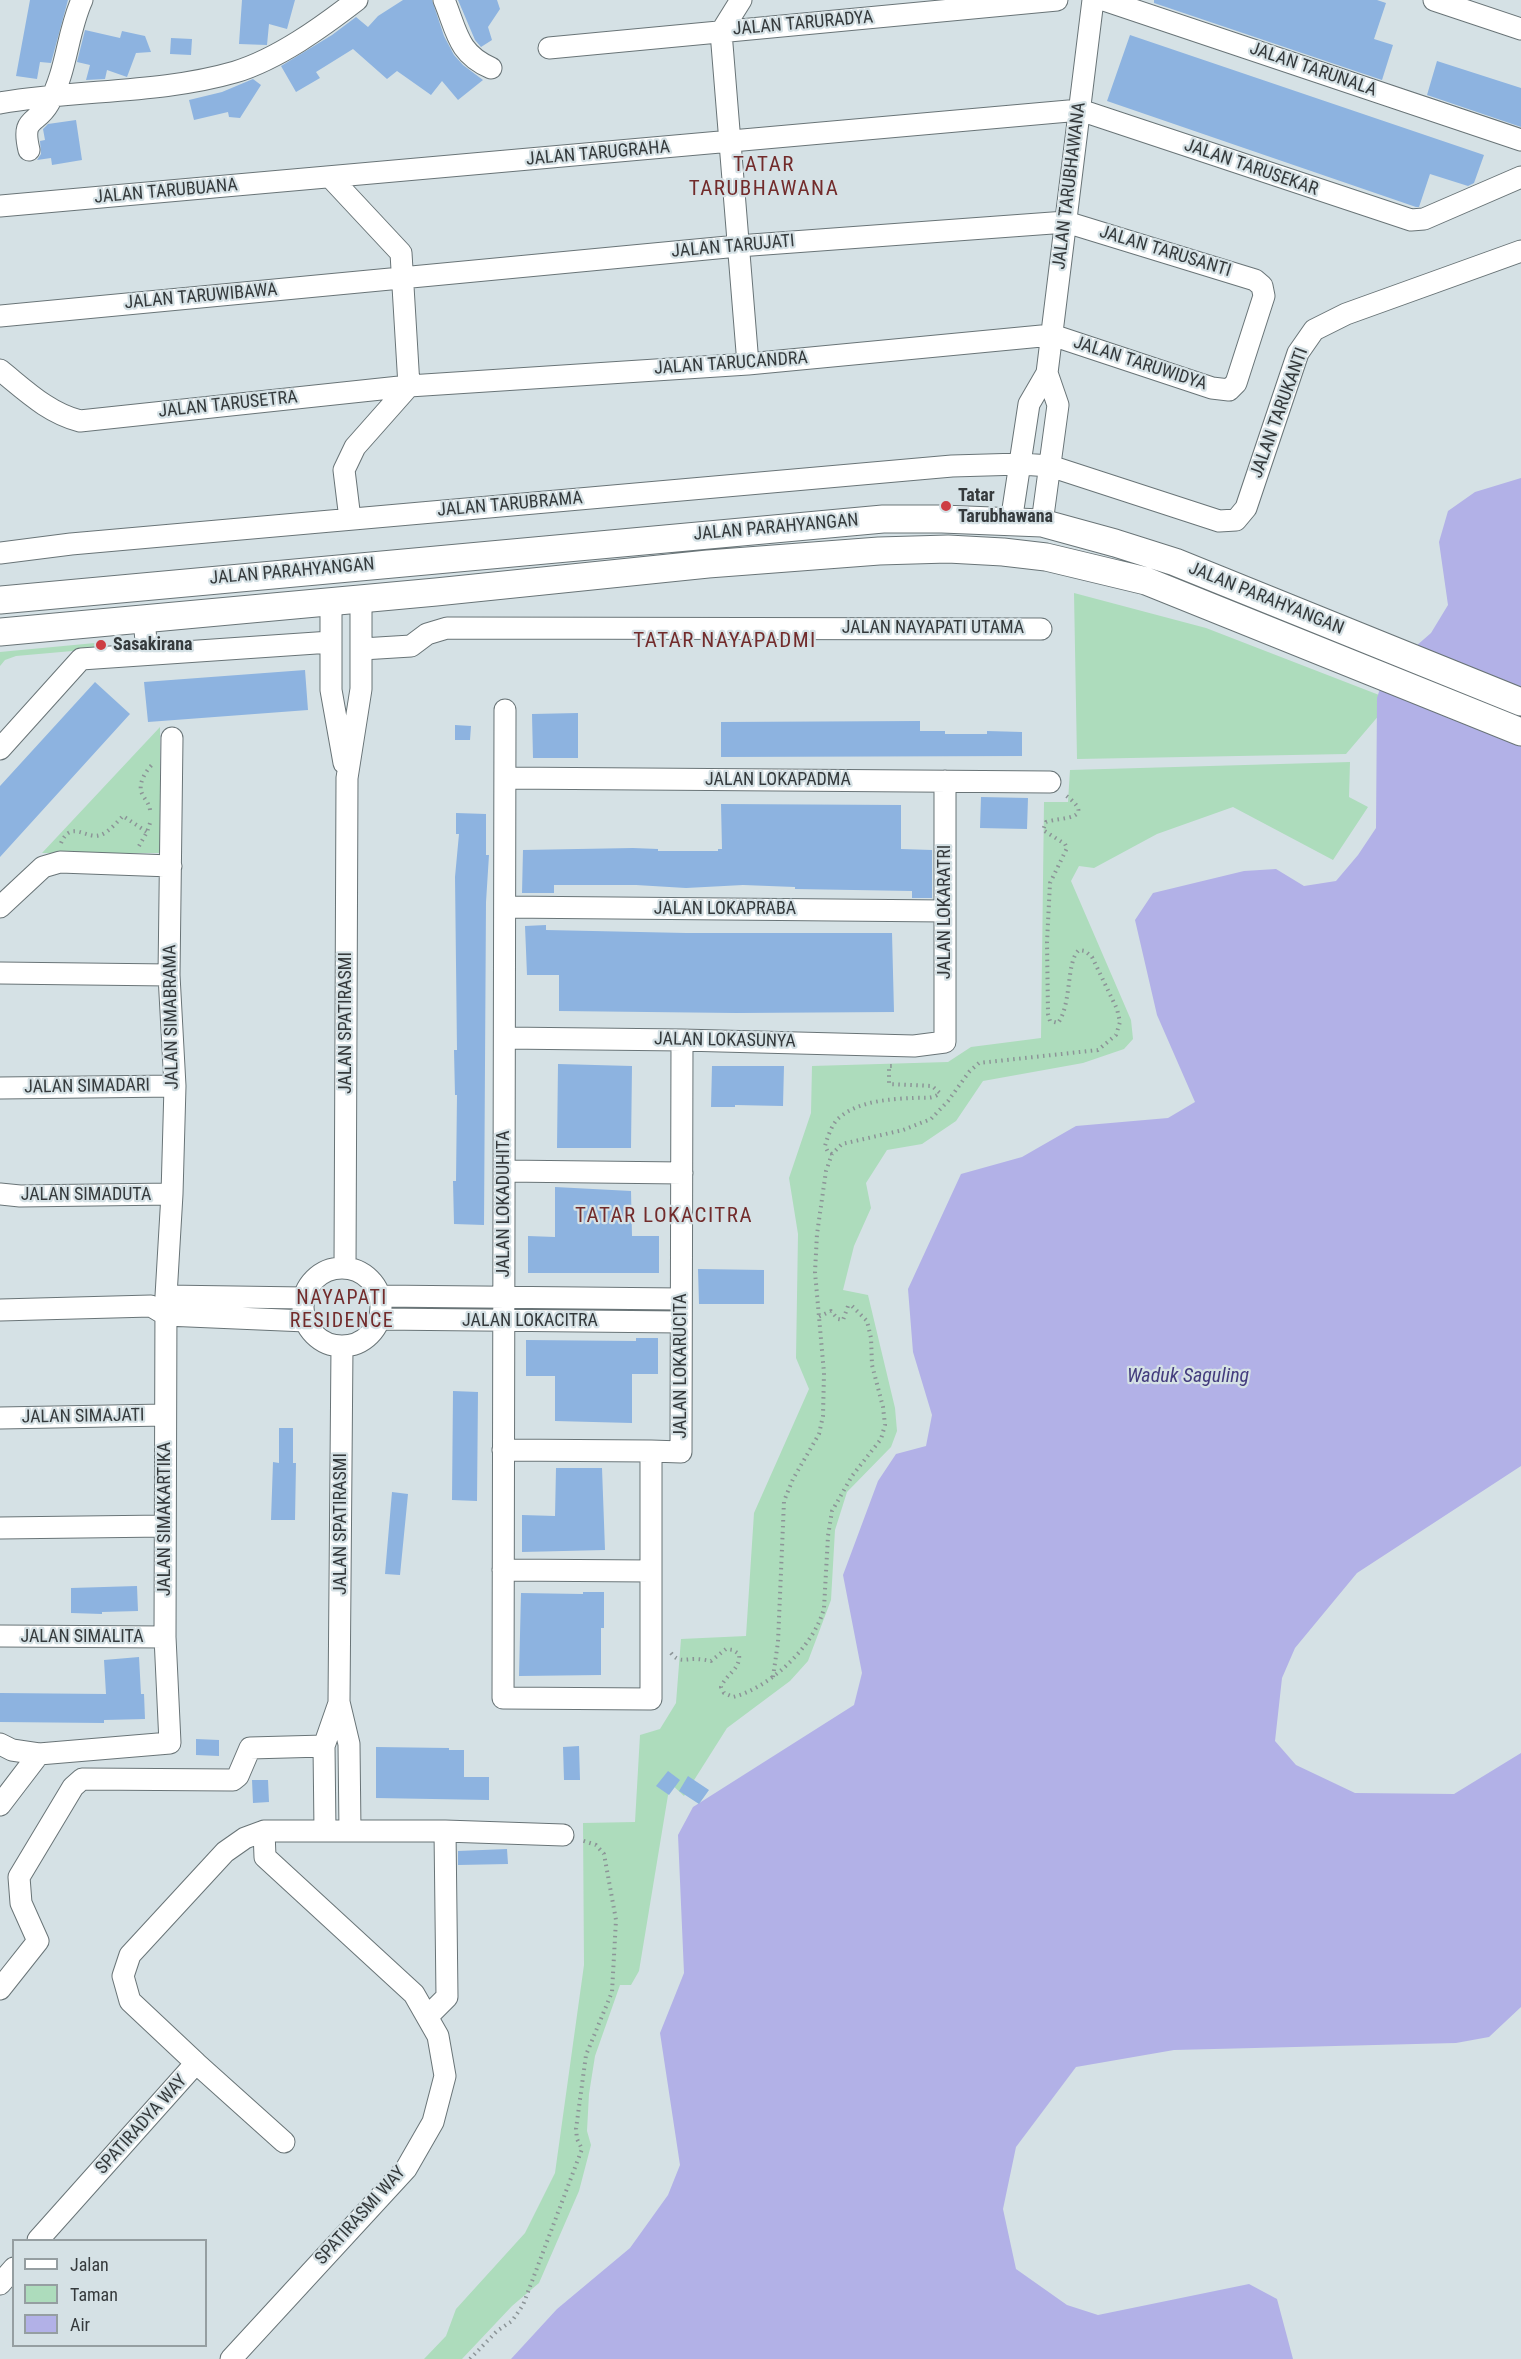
<!DOCTYPE html>
<html>
<head>
<meta charset="utf-8">
<style>
  body { margin:0 }
  #map { position:relative; width:1521px; height:2359px; overflow:hidden; background:#d5e1e5; font-family:"Roboto Condensed",sans-serif }
  canvas { display:block }
  .legend { position:absolute; left:12px; top:2239px; width:195px; height:108px; box-sizing:border-box; background:#d5e1e5; border:2px solid #959ea1; margin:0; padding:8px 10px; list-style:none; font-size:18px; color:#353a3c }
  .legend li { display:flex; align-items:center; gap:12px; height:30px }
  .legend b { width:30px; border:2px solid #959ea1 }
</style>
</head>
<body>
<div id="map">
<canvas width="1521" height="2359"></canvas>
<ul class="legend">
<li><b style="height:8px;background:#fff"></b>Jalan</li>
<li><b style="height:16px;background:#addcbc"></b>Taman</li>
<li><b style="height:16px;background:#b2b1e7"></b>Air</li>
</ul>
</div>
<script>
const g = document.querySelector('canvas').getContext('2d');
g.lineJoin = 'round';
function fillPath(path, color) { g.fillStyle = color; g.fill(path, 'evenodd'); }
function stroke(path, color, width, dash) { g.strokeStyle = color; g.lineWidth = width; g.lineCap = dash ? 'butt' : 'round'; g.setLineDash(dash || []); g.stroke(path); }
function label(font, color, halo, rows, align = 'center') {
  g.font = font + ' "Roboto Condensed",sans-serif'; g.lineWidth = 4.5; g.setLineDash([]); g.textBaseline = 'middle'; g.strokeStyle = halo; g.fillStyle = color; for (const [text, x, y, turn = 0] of rows) {
    g.save(); g.translate(x, y); g.rotate((+turn || 0) * Math.PI / 180); g.textAlign = isNaN(turn) ? turn : align; if (halo) g.strokeText(text, 0, 0); g.fillText(text, 0, 0); g.restore();
  }
}
fillPath(new Path2D(`
  M1074,593l132,35 186,72 -46,54 -269,5z
  M95,643v6l-79,7 -11,4 -5,6v-14z
  M160,727v126h-118z
  M1350,762l-1,35 19,10 -35,53 -100,-53 -76,27 -63,34 -15,-2 -8,15 60,139 2,19 -9,10 -41,14 -100,18 -27,40 -34,23 -35,6 -21,33 5,25 -17,38 -11,44 25,5 27,113 2,23 -6,16 -44,45 -12,38 -4,70 -23,61 -18,20 -63,47 -43,68 -14,-13 -31,188 -8,14h-11l-25,71 -6,38 -2,37 4,14 -12,46 -40,92 -27,23 -50,53h-38l22,-23 10,-27 69,-76 30,-60 29,-208 -1,-142 52,-1 5,-87 20,-6 16,-26 5,-64 65,-3 8,-123 55,-124 -13,-31 2,-124 -9,-56 22,-65 1,-47 136,-4 23,-15 70,-9 3,-236h24l2,-32z`), '#addcbc');
fillPath(new Path2D(`
  M1521,478v988l-164,107 -62,75 -13,30 -7,63 21,24 59,28 99,1 67,-41v254l-32,30 -33,6 -282,7 -98,17 -60,80 -13,62 13,60 51,36 31,10 151,-31 28,15 16,60h-782l46,-50 73,-61 38,-53 12,-30 -20,-132 24,-60 -6,-138 15,-28 161,-102 8,-32 -19,-98 35,-94 18,-27 30,-8 6,-31 -19,-63 -5,-63 53,-115 61,-17 54,-31 92,-8 27,-16 -38,-87 -22,-95 18,-27 91,-22 32,-2 28,17 32,-5 22,-26 18,-27 1,-130 8,-25 46,-40 17,-28 -9,-63 9,-31 27,-19z`), '#b2b1e7');
fillPath(new Path2D(`
  M30,0h38l-17,63 -11,-1 -3,17 -21,-3z
  M242,0h53l-8,29 -18,-5 -2,21 -28,-1z
  M403,0h29l12,36 10,19 9,10 20,15 -25,20 -16,-19 -11,14 -34,-24 -10,8 -34,-30 -37,23 4,6 -24,14 -15,-26 51,-31 24,-18 12,10 10,-11z
  M458,0h39l3,9 -12,18 4,13 -11,7 -6,-7z
  M1154,0h223l9,3 -12,36 19,6 -11,35 -228,-77z
  M85,30l35,8 2,-7 23,5 6,16 -15,1 -9,24 -20,-7 -2,9 -19,1 4,-15 -13,-3z
  M1130,35l354,120 -10,28 -6,3 -38,-12 -11,33h-3l-309,-106z
  M171,38l21,1 -1,16 -21,-1z
  M1437,61l84,27v39l-94,-32z
  M253,79l8,6 -21,33 -11,-1 -1,-5 -34,8 -5,-20 33,-8z
  M76,120l6,40 -30,5 -1,-7 -14,2 4,-6 -1,-13 5,-1 -2,-11 5,-5z
  M305,670l3,40 -160,12 -4,-40z
  M95,682l35,32 -130,143v-71z
  M578,713v45h-45l-1,-44z
  M920,721v10h25v3h42v-3l35,1v24l-301,1v-35z
  M455,725l16,1 -1,14h-15z
  M981,797l47,1 -1,31 -47,-1z
  M721,804l180,1v44l31,1v48h-20v-7l-117,-2v-2l-52,-2 -57,3 -50,-3h-82v8h-32l1,-43 110,-2 25,1v2h60v-2h4z
  M456,813l30,1v41h3l-3,47 -2,323 -30,-1 -1,-43h3l1,-86h-2l-1,-45h3l-2,-173 4,-43h-3z
  M546,925v5l140,3h206l2,79 -158,1 -177,-2v-36h-32l-2,-49z
  M558,1064l74,2 -1,82h-74z
  M712,1066h72l-1,40 -48,-1v2h-24z
  M555,1187l76,4 1,45h27v37h-131v-37l27,1z
  M698,1269l66,1v34h-65z
  M636,1338h22v36h-26v49l-77,-2v-45h-29v-36l110,1z
  M453,1391l25,1 -1,109 -25,-1z
  M279,1428h14v35h3l-1,57h-24l2,-58 6,1z
  M556,1468h46l3,82 -83,2v-37l33,1z
  M392,1492l16,2 -8,81 -15,-1z
  M137,1586l1,25 -36,1v2l-31,-1v-25z
  M583,1592h21v36h-3v47l-82,1 2,-83 62,1z
  M139,1657l2,37h3l1,25 -41,1v3l-104,-1v-29l106,1 -2,-34z
  M196,1739l23,1v16l-23,-1z
  M579,1746l1,34h-16l-1,-33z
  M376,1747l73,1v2h15v27h25v23l-113,-2z
  M668,1771l12,9 -11,15 -13,-9z
  M688,1776l21,14 -10,14 -20,-13z
  M252,1780h16l1,22 -16,1z
  M507,1849l1,15 -50,1v-14z`), '#8db3e0');
const minor = new Path2D(`
  M444,0c13,31 13,53 47,68
  M741,0l-20,32 27,332
  M1104,0l417,140
  M1434,0l87,29
  M549,48l508,-48
  M0,103c78,-14 159,-9 235,-31 43,-13 87,-45 122,-72
  M29,150c-8,-34 7,-24 20,-47 18,-32 18,-70 33,-103
  M331,178l70,75 8,133 -54,61 -11,23 6,49
  M0,206l1080,-96 331,110 13,-1 97,-42
  M0,316l738,-70 328,-24 189,58 7,6 2,10 -28,87 -7,7 -17,-2 -160,-53 -304,29 -339,22 -329,35c-32,-8 -55,-31 -80,-51
  M1011,522l18,-118 18,-31 46,-373
  M1042,523l16,-118 -11,-32
  M0,553l71,-9 881,-78 69,-2 29,2 169,55 17,-1 10,-12 52,-155 16,-23 32,-16 175,-63
  M331,602v88l13,73
  M144,618l3,35
  M362,649l49,-3 16,-12 20,-6 594,1
  M505,710l-2,988 148,1v-248l30,1 1,-412
  M0,749l81,-90 250,-17
  M505,778l545,4
  M0,907l43,-40 17,-5 111,4
  M505,907l440,4
  M0,973l169,2
  M505,1038l177,2 232,6 31,-4v-261
  M0,1088l175,-2
  M504,1171l178,2
  M0,1194l20,2 152,-2
  M345,1268l2,-490 14,-89v-90
  M303 1307a39 39 0 1 1 78 0a39 39 0 1 1-78 0Z
  M166,1296l138,2
  M380,1296l301,3
  M0,1310l151,-4 15,9 140,6
  M379,1319l302,3
  M342,1346l-3,356 10,42 1,87
  M0,1418l165,-3
  M503,1450l148,1
  M0,1528l165,-2
  M503,1570l148,1
  M0,1636l165,1
  M0,1744l12,6 27,4 131,-11 -5,-106 1,-341 6,-102 3,-108 -6,-111 3,-237
  M0,1805l39,-51
  M325,1831l-1,-85 15,-43
  M0,1989l38,-48 -17,-38 -2,-26 54,-90 9,-8 151,1 5,-4 12,-28 74,-2
  M427,2017l20,-20 -2,-166
  M196,2063l88,79
  M38,2240l158,-177 -66,-62 -7,-25 7,-21 95,-103 20,-14 19,-7h181l118,4
  M0,2284l14,-16
  M231,2359l175,-190 27,-47 12,-46 -7,-40 -24,-42 -149,-137 -1,-26`);
const major = new Path2D(`
  M0,600l883,-81h59l100,4 73,20 60,19 346,140
  M0,632l436,-40 272,-28 171,-13 69,-2 55,3 43,5 100,24 375,151`);
stroke(minor, '#697477', 23);
stroke(major, '#697477', 29);
stroke(new Path2D(`
  M150,810c-1,-8 -7,-12 -9,-19 -2,-10 6,-22 13,-28
  M61,843c10,-24 26,-3 39,-8 8,-2 17,-13 23,-19l24,16
  M139,846l8,-14 3,-9
  M832,1154l-4,-2 -3,-6c3,-10 7,-23 15,-29 19,-16 50,-18 73,-19 10,-1 19,2 27,-5l-8,-7 -43,-2v-18h3
  M671,1653c8,10 13,6 24,6 5,0 11,1 16,2l15,-12 7,1 6,4c2,15 -13,20 -18,33l3,6 9,4c37,-9 82,-52 91,-89l4,-72 4,-25 20,-35 29,-37 4,-14 -2,-18 -11,-42 -1,-27 -4,-17 -15,-15h-4l-5,14 -5,-1 -7,-8 -13,6
  M773,1677l5,-35 6,-141 9,-22 26,-45 4,-18 1,-43 -9,-101 2,-38 9,-63 6,-17 10,-10 61,-14 28,-11 17,-18 21,-29 10,-9 119,-13 18,-15 4,-13 -3,-13 -25,-52 -7,-6 -6,-1c-13,11 -7,54 -21,73l-8,-2 -2,-7 -1,-72 3,-59 17,-35 -2,-4 -22,-14 3,-8c15,-5 53,-2 18,-28
  M470,2359l27,-28 15,-10 11,-16 59,-156 -5,-10 -1,-10 10,-74 26,-63 4,-72 -12,-66 -8,-9 -15,-5`), '#8c9497', 4, [1.5, 4.5]);
stroke(minor, '#fff', 21);
stroke(major, '#fff', 27);
for (const [x, y, r, color] of [
  [946,506,6,"#cd3d43"],
  [101,645,6,"#cd3d43"]
]) { const dot = new Path2D(); dot.arc(x, y, r, 0, 2 * Math.PI); g.fillStyle = color; g.fill(dot); stroke(dot, '#d5e1e5', 2); }
label('18px', '#353a3c', '#d5e1e5', [
  ["JALAN TARURADYA",803,24,-5],
  ["JALAN TARUNALA",1313,70,19],
  ["JALAN TARUGRAHA",598,154,-5],
  ["JALAN TARUSEKAR",1251,168,19],
  ["JALAN TARUBHAWANA",1070,186,-83],
  ["JALAN TARUBUANA",166,192,-5],
  ["JALAN TARUJATI",733,247,-5],
  ["JALAN TARUSANTI",1165,252,17],
  ["JALAN TARUWIBAWA",201,297,-5],
  ["JALAN TARUCANDRA",731,364,-4],
  ["JALAN TARUWIDYA",1140,364,18],
  ["JALAN TARUSETRA",228,405,-6],
  ["JALAN TARUKANTI",1280,413,-70],
  ["JALAN TARUBRAMA",510,505,-5],
  ["JALAN PARAHYANGAN",776,528,-5],
  ["JALAN PARAHYANGAN",292,572,-5],
  ["JALAN PARAHYANGAN",1266,599,22],
  ["JALAN NAYAPATI UTAMA",933,628],
  ["JALAN LOKAPADMA",778,780],
  ["JALAN LOKAPRABA",725,909],
  ["JALAN LOKARATRI",945,912,-90],
  ["JALAN SIMABRAMA",172,1017,-91],
  ["JALAN SPATIRASMI",346,1023,-90],
  ["JALAN LOKASUNYA",725,1041,1],
  ["JALAN SIMADARI",87,1087,-1],
  ["JALAN SIMADUTA",86,1195],
  ["JALAN LOKADUHITA",504,1204,-90],
  ["JALAN LOKACITRA",530,1321],
  ["JALAN LOKARUCITA",681,1366,-90],
  ["JALAN SIMAJATI",83,1417,-1],
  ["JALAN SIMAKARTIKA",165,1519,-90],
  ["JALAN SPATIRASMI",341,1524,-90],
  ["JALAN SIMALITA",82,1637],
  ["SPATIRADYA WAY",142,2125,-48],
  ["SPATIRASMI WAY",361,2216,-48]
]);
label('bold 18px', '#353a3c', '#d5e1e5', [
  ["Tatar",958,496],
  ["Tarubhawana",958,517],
  ["Sasakirana",113,645]
], 'left');
g.letterSpacing = '1.5px';
label('20px', '#722b2b', '#d5e1e5', [
  ["NAYAPATI",342,1299],
  ["RESIDENCE",342,1322]
]);
g.letterSpacing = '0px';
label('italic 20px', '#433c7d', '#d5e1e5', [
  ["Waduk Saguling",1188,1377]
]);
g.letterSpacing = '1.5px';
label('21px', '#722b2b', '#d5e1e5', [
  ["TATAR",764,166],
  ["TARUBHAWANA",764,190],
  ["TATAR NAYAPADMI",725,642],
  ["TATAR LOKACITRA",664,1217]
]);
g.letterSpacing = '0px';
</script>
</body>
</html>
